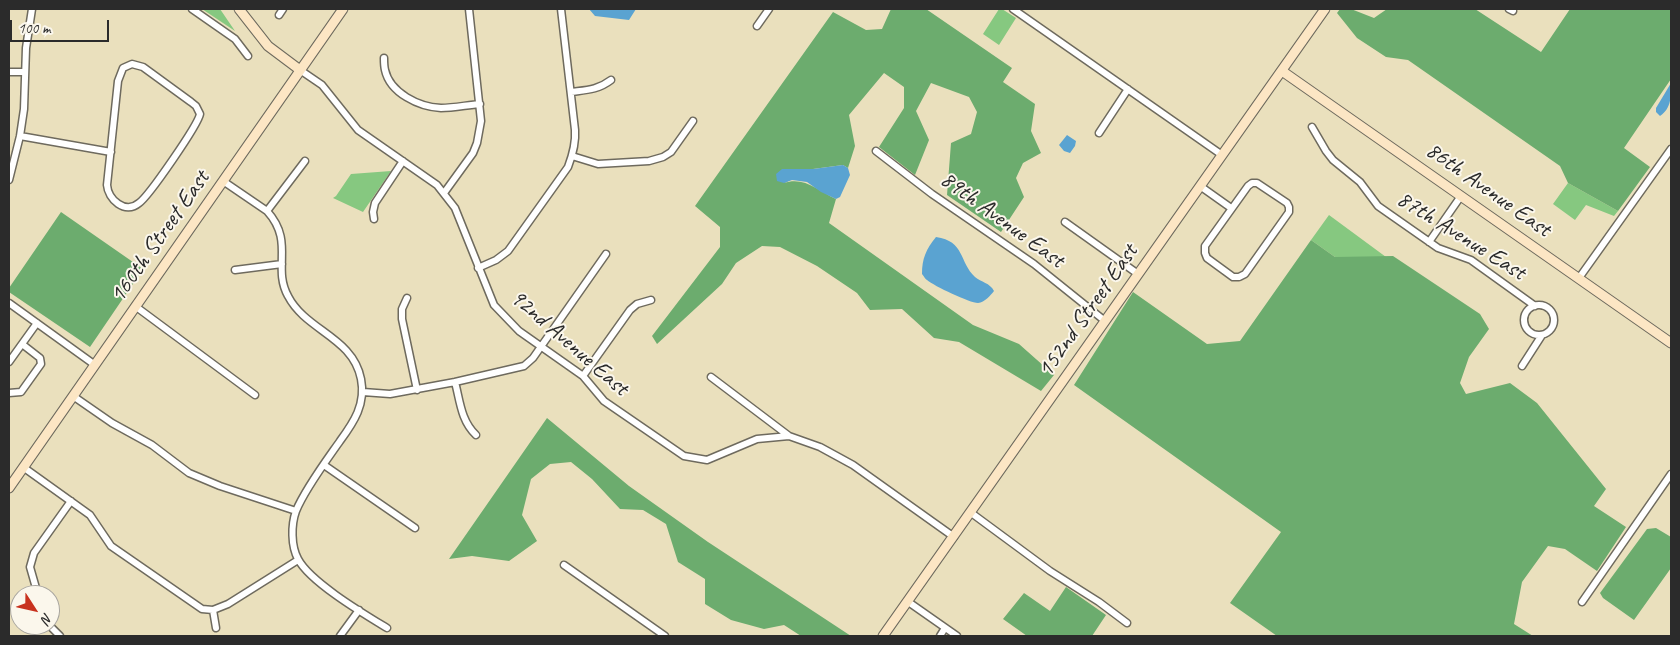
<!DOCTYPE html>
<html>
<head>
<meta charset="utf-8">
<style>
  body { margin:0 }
  #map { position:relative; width:1680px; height:645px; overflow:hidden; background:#eae0bd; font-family:Caveat,sans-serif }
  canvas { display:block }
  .frame { position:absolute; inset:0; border:10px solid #2b2b2b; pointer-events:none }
  .north { position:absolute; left:10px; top:585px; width:50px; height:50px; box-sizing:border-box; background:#fbf7ec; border:1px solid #a8a59f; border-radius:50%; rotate:125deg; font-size:14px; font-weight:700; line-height:20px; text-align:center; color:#2b2b2b }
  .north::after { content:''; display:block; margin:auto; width:18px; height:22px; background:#c8321e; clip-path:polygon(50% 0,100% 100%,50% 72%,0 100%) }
  .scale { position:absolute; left:10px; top:20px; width:99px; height:22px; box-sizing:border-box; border:2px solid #2b2b2b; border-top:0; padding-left:6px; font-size:15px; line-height:18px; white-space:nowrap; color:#2b2b2b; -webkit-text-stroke:4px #fbf7ec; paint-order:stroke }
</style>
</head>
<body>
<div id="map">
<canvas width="1680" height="645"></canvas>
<div class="frame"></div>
<div class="north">N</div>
<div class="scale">100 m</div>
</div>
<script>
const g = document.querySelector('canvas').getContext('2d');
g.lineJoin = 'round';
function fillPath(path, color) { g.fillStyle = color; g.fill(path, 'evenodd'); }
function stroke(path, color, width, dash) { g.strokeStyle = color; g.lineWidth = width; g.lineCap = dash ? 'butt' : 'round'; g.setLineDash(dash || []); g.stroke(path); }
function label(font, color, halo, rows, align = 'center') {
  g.font = font + ' Caveat,sans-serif'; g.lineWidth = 4; g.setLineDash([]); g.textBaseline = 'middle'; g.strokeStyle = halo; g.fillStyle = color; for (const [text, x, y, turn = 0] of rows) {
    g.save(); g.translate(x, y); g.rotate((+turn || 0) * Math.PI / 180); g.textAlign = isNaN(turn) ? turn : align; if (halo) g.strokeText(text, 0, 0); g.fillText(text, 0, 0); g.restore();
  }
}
fillPath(new Path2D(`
  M202,9h18l15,22z
  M999,9h3l14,9 -17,27 -16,-11z
  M391,171l-28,41 -30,-14 3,-2 15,-22z
  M1568,183l50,28 -4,5 -28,-11 -11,15 -22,-16z
  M1329,215l57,42h-51l-24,-17z`), '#86c880');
fillPath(new Path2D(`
  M891,9h35l86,59 -9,14 32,22 -4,27 10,22 -18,10 -7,15 8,19 -23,35 -54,-37 4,-52 20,-9 6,-22 -8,-15 -38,-14 -15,28 13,29 -14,35 -36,-28 25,-39v-21l-20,-14 -35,42 6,31 -7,22 -5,-3 -30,4 -29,14c20,-7 35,8 52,16l-7,24 144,102 46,19 35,31 -13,16 -82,-49 -25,-4 -32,-29 -32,1 -13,-17 -40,-27 -37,-19 -18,-1 -26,17 -14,21 -65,60 -5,-8 68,-89v-20l-25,-21 138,-194 33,18 16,-1z
  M1340,9h11l23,9 13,-9h88l66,43 29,-43h101v70l-47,69 26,19 -32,44 -50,-28 -8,-17 -152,-106 -22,-3 -29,-19 -20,-25z
  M61,212l82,57 -53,78 -81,-55v-4z
  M1311,240l24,17 58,-1 87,58 9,15 -20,28 -9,26 6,11 44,-11 27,20 69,86 -12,17 32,21 -29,44 -32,-22 -17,-3 -26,36 -8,42 19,12h-256l-47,-33 51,-71 -207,-147 59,-93 74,52 33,-3z
  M547,418l82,68 79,56 143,94h-50l-17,-11 -20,4 -33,-9 -26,-16v-25l-27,-17 -12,-38 -23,-14 -23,-1 -28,-30 -21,-17 -21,2 -19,15 -9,36 15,26 -28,20 -37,-5 -23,3z
  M1656,528l15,9v31l-37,52 -31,-22 -3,-5 47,-64z
  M1066,587l40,28 -14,21h-65l-24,-17 21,-26 26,18z`), '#6cac6e');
fillPath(new Path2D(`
  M589,9h47l-7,11 -34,-4z
  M1671,83c0,12 1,25 -11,33l-4,-4v-4z
  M1067,135l9,6 -1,5 -5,7 -6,-2 -5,-6z
  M843,165l5,3 2,7 -10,22 -4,2 -15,-7 -14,-10 -15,-2 -8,3 -7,-2 -1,-7 6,-5h31z
  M936,237c29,4 23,25 39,40 6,5 15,6 19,14 -4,5 -9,11 -16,12 -8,0 -44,-17 -51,-23 -2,-1 -3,-4 -5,-6 0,-15 4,-25 14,-37z`), '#5aa3d1');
const street = new Path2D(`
  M192,9l43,30 13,17
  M1013,9l209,146
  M1509,9l4,2
  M279,15l4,-6
  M757,26l12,-17
  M384,58c0,4 0,8 1,12 5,23 34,37 56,38 13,0 26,-3 39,-4
  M132,64l11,3 48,35 5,4 4,8c-2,11 -51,82 -61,89 -14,12 -31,-4 -32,-18l11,-104 5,-13z
  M300,70l22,15 36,45 79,55 18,23 39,97 25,26 64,45 21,25 80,55 23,4 50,-21 32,-3
  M9,72h15
  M571,92c15,-2 27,-2 40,-12
  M1312,127l14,24 7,9 27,22 18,24 60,42 33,12 64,46
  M1099,133l29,-44
  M20,136l91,16
  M876,151l56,43 102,70 71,57
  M572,156l26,8 51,-3 14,-4 8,-5 22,-31
  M9,180l11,-44 4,-27 2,-61 6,-39
  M223,181l44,30c28,31 5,56 21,85 18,35 65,41 73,83 5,25 -7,43 -21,62 -14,20 -35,48 -44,70 -5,14 -5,35 2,48 12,23 66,55 89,69
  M1257,183l30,20 2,4v5l-44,62 -6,3h-6l-26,-19 -2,-5v-7l43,-60 4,-3z
  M1200,186l31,22
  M444,193l29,-40 4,-10 4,-22 -12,-112
  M267,211l38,-50
  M374,219l-1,-7 2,-9 28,-42
  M1065,222l73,52
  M1429,242l32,-46
  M478,268l18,-8 12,-9 60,-84c5,-13 8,-24 7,-37l-14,-121
  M235,270l47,-6
  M1579,278l92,-129
  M407,298l-5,11v10l15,71
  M9,303l86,62
  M1524 320a15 15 0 1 1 30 0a15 15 0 1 1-30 0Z
  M135,306l120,89
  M9,362l28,-39
  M1522,366l20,-31
  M583,376l47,-66 7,-6 14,-4
  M711,377l78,59 31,11 33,18 101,72
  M455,382c5,19 6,39 21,53
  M363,392l27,2 65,-12 69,-16 9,-8 73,-104
  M9,393l12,-1 20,-28 -1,-6 -18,-14
  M73,396l39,27 40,22 37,28 31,13 76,25
  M324,465l91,63
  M23,467l67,48 21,31 91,63 11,1 15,-6 70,-44
  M970,512l80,59 49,31 28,21
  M564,565l101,71
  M38,595l-8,-28 4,-14 37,-52
  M907,601l50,35
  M1582,602l89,-128
  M213,610l3,18
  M49,625l11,11
  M340,636l19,-26
  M940,636l5,-8`);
const secondary = new Path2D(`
  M239,9l29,37 32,24
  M1282,71l389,272
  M9,488l334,-479
  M883,636l442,-627`);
stroke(street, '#6e6a5e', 9);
stroke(secondary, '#6e6a5e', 11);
stroke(street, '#fff', 6);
stroke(secondary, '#fce6c4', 9);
label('24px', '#2b2b2b', '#fbf7ec', [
  ["86th Avenue East",1488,190,35],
  ["89th Avenue East",1002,220,36],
  ["87th Avenue East",1461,236,32],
  ["160th Street East",160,237,-55],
  ["152nd Street East",1088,311,-55],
  ["92nd Avenue East",569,343,41]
]);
</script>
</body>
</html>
